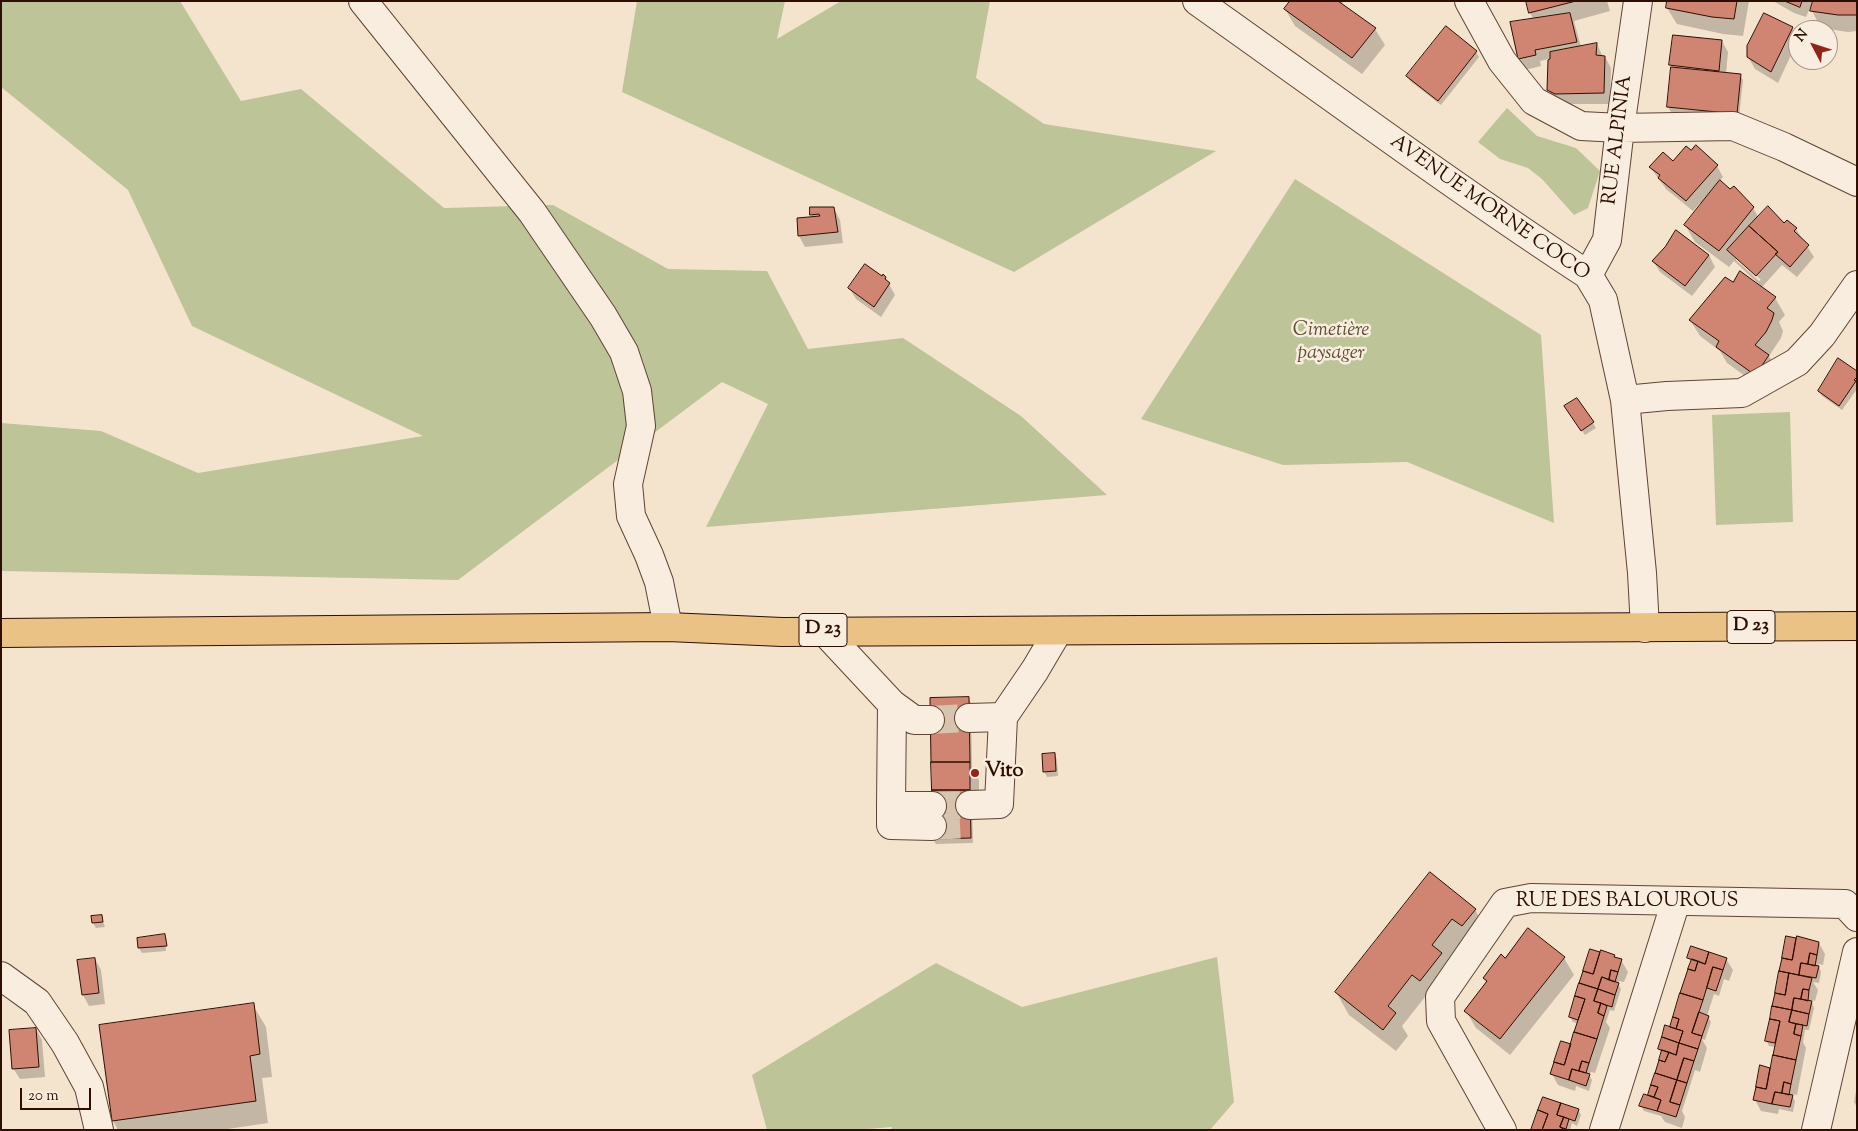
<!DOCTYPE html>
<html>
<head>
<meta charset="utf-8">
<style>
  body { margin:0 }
  #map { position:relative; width:1858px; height:1131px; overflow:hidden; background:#f5e4cd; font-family:"Sorts Mill Goudy",serif }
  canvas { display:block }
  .frame { position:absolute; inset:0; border:2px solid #2d0e01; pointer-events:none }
  .north { position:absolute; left:1788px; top:20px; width:50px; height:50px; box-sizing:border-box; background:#f8edde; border:1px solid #a79486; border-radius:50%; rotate:310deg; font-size:14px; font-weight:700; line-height:20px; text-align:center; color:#2d0e01 }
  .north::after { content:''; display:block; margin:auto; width:18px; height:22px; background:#8f2418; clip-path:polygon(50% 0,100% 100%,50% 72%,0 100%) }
  .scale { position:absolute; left:20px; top:1088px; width:71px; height:22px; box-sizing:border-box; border:2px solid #2d0e01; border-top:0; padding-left:6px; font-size:15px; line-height:18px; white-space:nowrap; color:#2d0e01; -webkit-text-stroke:4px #f8edde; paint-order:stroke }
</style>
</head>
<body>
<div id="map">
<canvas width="1858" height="1131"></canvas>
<div class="frame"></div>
<div class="north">N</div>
<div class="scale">20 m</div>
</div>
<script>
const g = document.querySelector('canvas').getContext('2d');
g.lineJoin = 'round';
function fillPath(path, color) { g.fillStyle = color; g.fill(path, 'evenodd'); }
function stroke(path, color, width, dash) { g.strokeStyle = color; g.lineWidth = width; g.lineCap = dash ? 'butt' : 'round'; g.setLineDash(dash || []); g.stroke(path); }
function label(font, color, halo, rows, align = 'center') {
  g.font = font + ' "Sorts Mill Goudy",serif'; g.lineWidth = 5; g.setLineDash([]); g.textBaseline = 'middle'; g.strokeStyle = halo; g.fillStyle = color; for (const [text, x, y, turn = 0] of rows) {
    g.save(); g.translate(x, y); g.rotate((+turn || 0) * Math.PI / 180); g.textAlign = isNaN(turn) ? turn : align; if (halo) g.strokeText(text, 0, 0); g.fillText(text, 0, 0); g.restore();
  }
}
fillPath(new Path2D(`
  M1,1h179l61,100 60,-12 143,119 109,-3 115,64 99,2 41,78 95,-11 118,78 86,79 -401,32 62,-123 -46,-22 -264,198 -457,-9v-148l100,8 97,42 225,-37 -231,-110 -64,-136 -127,-103z
  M637,1h148l-8,38 64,-38h149l-14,77 68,46 172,27 -202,121 -392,-180z
  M1507,108l30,28 39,12 24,23 -12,37 -14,7 -32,-36 -14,-11 -28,-9 -22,-17z
  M1295,179l246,156 13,188 -147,-61 -124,3 -142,-46z
  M1790,412l3,110 -77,3 -4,-110z
  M1217,957l17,145 -24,28h-319l1,-3 -37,3h-88l-15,-55 184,-112 86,44z`), '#bcc498');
fillPath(new Path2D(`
  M1291,1h53l-3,4 34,24 10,16 -23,29 -67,-48 -10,-17z
  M1527,1h80l3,10 -36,10 7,26 16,-3 6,13h2l6,11 -1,36h-48l-7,-3 -7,-12 1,-30 -9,2 1,5 -16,4 -6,-11 -7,-36 22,-3 -4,-7z
  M1668,1h81l-6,35 -20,-2 -46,-10 -10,-16z
  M1773,1h40l-7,16 -12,-4z
  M1857,1v30l-9,1 -27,-4 -9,-17z
  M1446,28l30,24 3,5 -38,48 -31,-24 -3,-5z
  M1792,28l6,12 -20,43 -23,-14 -7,-12z
  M1722,41l6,11 -2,22 14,1 3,5 -4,38 -68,-6 -3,-5 4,-39 -1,-3z
  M1673,163l44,3 6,11 -4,4 11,10 4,-4 19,21 6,10 25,7 3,-4 9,8 18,28 -17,20 -15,-12 -20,22 -28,-26 -5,6 -34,-25 -10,-17 17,-21 -2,-1 -7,8 -27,-22 -16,-22zM1736,256l25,24 -2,1 -23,-21z
  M834,208l6,12 3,23 -38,4 -6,-11 14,-18 -2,-4z
  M1709,255l6,12 -23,29 -32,-24 -7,-11z
  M885,277l10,18 -14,22 -25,-18 -7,-11z
  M1733,284l42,14 10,17 -6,7 4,9 -2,7 -12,18 9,17 -15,16 -36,-26 -7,-12 -20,-15 -10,-16z
  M1857,372v17l-15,21 -20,-14 -3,-5z
  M1577,399l19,29 -11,7 -16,-23z
  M968,698l3,5 1,65 7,12v26h-7l1,37 -37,1 -3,-5z
  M1055,754l2,6 1,16 -11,1 -3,-6z
  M1430,874l45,36 13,22 -55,71 -8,-6 -23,29 6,10 -12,15 -47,-36 -13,-23z
  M101,916l4,11 -9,1 -3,-5z
  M165,936l2,4h-2l1,11 -24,2 -3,-5 -1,-9z
  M1795,939l2,3 22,1 6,11 -2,11 -5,-1 3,8 -2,11 -6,-1 5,8 -3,11 -4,-1 3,8 -5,22h-4l-2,12 3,6 -9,47 -5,-1v2l3,5 -2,11 -14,-3 -1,5 -17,-3 -6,-11 14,-31 2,3 5,-25 -7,-1 -3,-6z
  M1599,953l1,3h14l1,3 6,1 7,12 -4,10 -5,-1 -1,3 3,5 -7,22 -4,-1 -4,12 4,6 -15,45 -4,-1 -2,3 3,5 -3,11 -13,-5 -1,5 -17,-6 -6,-11 20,-28 7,-22 -6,-2 -3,-5z
  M1564,958l10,17 -64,80 -34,-27 -10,-17 21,-27 -3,-6 22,-19z
  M1689,958l37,1 7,11 -4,11 -5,-2 -5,17 -5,-2 -7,22 4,6 -6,18 -3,-1 5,9 -7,24 -5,-2 -13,41 3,6 -3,11 -17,-6 -4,-6 -17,-5 -3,-5 7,-9 4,-12 10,-31 -3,-5 11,-21 22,-65z
  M95,959l6,11 4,34 -16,2 -6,-11 -4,-34z
  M253,1005l13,22 6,50 -10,1 6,45 -47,7h-103l-5,-9z
  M36,1029l6,11 3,37 -25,2 -7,-11z
  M1856,1091l1,1v15l-3,-5z
  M1578,1110l3,5 -4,11 -5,-3 -2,7h-38z`), '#0003');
const building = new Path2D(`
  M1290,1h48l38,27 -24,30 -68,-49z
  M1526,1h50l-47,12z
  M1667,1h70l-3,18 -22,-2 -46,-9z
  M1785,1h17l-2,6z
  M1813,1h44v14h-19l-28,-4z
  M1570,13l7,29 -42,8 1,5 -18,4 -8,-37z
  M1764,13l29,14 -22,45 -24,-15v-11z
  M1446,26l31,25 -39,50 -32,-25z
  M1673,35l49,5 -3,31 -50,-6z
  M1597,43l-1,12 9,1 -1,37 -49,1 -8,-4 1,-30 2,-1v-7z
  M1671,67l70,7 -4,40 -70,-7z
  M1696,145l22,20 -32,36 -28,-23 2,-3 -11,-8 14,-15 10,9 13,-15 5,4z
  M1720,180l10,9 4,-3 20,21 -35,44 -35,-26z
  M1768,206l16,17 3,-3 10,8 -3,3 15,14 -19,22 -15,-13 3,-2 -29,-26z
  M810,207h24l4,25 -40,4 -1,-18 23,-2 -1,-2 -9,1z
  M1749,226l29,26 -22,24 -29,-26z
  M1676,230l33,25 -24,31 -33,-25 13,-14z
  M865,264l17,12 1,-2 3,3 -1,2 5,4 -16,24 -26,-19z
  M1740,271l36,26 -9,11 7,5 -2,7 -6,12 -11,13 14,10 -10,15 -7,3 -36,-26 3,-6 -30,-21 36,-43 8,5z
  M1838,358l19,13v6l-3,3 2,1 -17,25 -21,-15z
  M1577,398l17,24 -13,9 -17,-25z
  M969,697l1,65h-39l-1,-64z
  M1055,753l1,18 -13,1 -1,-18z
  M931,762h39v28h-38z
  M932,790h38l1,48 -39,1z
  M1430,872l46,37 -14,17 -10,-7 -20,26 10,8 -22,28 -8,-6 -24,31 8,7 -13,17 -48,-38z
  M102,915l1,7 -11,1 -1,-7z
  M1528,928l37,29 -65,82 -36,-28 23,-30 -4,-3 18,-24 4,4z
  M165,934l2,12 -29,2 -1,-10z
  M1786,936l10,2 -4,22 -10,-2z
  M1797,936l22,6 -2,13 -7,-2 -2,11 -7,-1 -2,12 -20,-4 3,-13 10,2z
  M1691,946l18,6 -4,12 -18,-6z
  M1590,949l10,3 -7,22 -10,-3z
  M1601,950l14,5 -1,2 8,2 -4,13 -7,-2 -2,10 -7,-3 -4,12 -19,-6 4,-12 10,3z
  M1709,952l18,6 -4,12 -10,-3 -10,33 -23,-7 8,-24 7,2 3,-10 7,3z
  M1810,953l7,2 -2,11 -7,-2z
  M95,958l4,35 -17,2 -5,-35z
  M1692,959l6,2 -3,10 -7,-2z
  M1801,963l18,3 -3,12 -17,-3z
  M1713,967l10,3 -7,21 -9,-3z
  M1611,970l7,2 -3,10 -6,-2z
  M1779,971l10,2 -4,22 -10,-2z
  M1789,973l23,5 -3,12 -6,-1 -2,10 -7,-1 -2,12 -20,-4 3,-13 10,2z
  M1602,977l17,6 -4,12 -17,-6z
  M1579,983l19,6 -4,12 7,2 -3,10 6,3 -7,23 -23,-7 11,-33 -10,-3z
  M1598,989l17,6 -3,12 -18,-6z
  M1803,989l6,1 -1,11 -7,-2z
  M1680,993l23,7 -11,33 10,3 -4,13 -19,-6 4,-12 -7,-2 3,-10 -6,-2z
  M1575,996l10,3 -7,21 -9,-3z
  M1794,998l18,3 -3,13 -17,-4z
  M254,1003l6,51 -10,2 6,45 -144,20 -13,-96z
  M1601,1003l6,3 -3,10 -6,-3z
  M1772,1006l20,4 -3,12 7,2 -2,10 7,2 -5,24 -23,-5 7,-34 -10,-2z
  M1792,1010l17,4 -2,12 -18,-4z
  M1699,1012l10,4 -7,20 -10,-3z
  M1673,1017l6,2 -3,10 -6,-2z
  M1770,1019l10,2 -5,22 -10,-2z
  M1796,1024l7,1 -2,11 -7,-2z
  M1665,1025l18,6 -4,12 -17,-6z
  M36,1028l3,39 -27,2 -3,-39z
  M1574,1032l23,7 -8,24 -7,-2 -3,10 -7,-2 -3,11 -19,-6 4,-12 10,3z
  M1662,1037l17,6 -3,12 -18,-6z
  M1561,1041l10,3 -7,21 -10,-3z
  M1679,1043l19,6 -4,12 -10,-3 -7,22 -22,-7 4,-13 6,2 4,-10 7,3z
  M1662,1050l7,2 -4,10 -6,-2z
  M1773,1055l23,5 -5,24 -7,-2 -2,11 -7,-1 -3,12 -19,-4 3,-13 10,2z
  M1684,1058l10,3 -7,22 -10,-3z
  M1582,1061l7,2 -3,10 -7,-2z
  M1760,1065l10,3 -4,21 -10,-2z
  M1572,1069l18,5 -4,12 -17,-6z
  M1655,1073l22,7 -7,22 10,3 -4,12 -19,-6 4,-11 -7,-3 4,-10 -7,-2z
  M1677,1080l10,3 -7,22 -10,-3z
  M1784,1082l7,2 -2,11 -7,-2z
  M1651,1085l7,2 -4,10 -6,-2z
  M1775,1092l18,3 -3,12 -18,-3z
  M1644,1094l17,6 -4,11 -18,-5z
  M1543,1097l18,6 -4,12 7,2 -4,10 5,3h-23l6,-16 -10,-4z
  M1561,1103l18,6 -4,12 -18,-6z
  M1538,1110l10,4 -6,16h-11z
  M1564,1117l5,2 -3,10 -6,-2z`);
fillPath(building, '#cf8571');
stroke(building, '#2d0e01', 1);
stroke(new Path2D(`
  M930,720l39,-2
  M932,806l38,-1
  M932,826l39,-2`), '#d7c4ae', 28, [28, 14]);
const minor = new Path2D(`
  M363,1l169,211 71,104 21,36 13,39 4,35 -13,58 3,32 18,39 10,27 9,45
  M1197,1c130,92 258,187 391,274l15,25 22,100 17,173 3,55
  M1469,1l33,60 32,40 47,25 39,2 113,-2 51,21 73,35
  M1588,275l19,-35 13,-112 18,-127
  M1625,400l42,-4 75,-3 55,-31 25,-27 35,-50
  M823,630l69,74 22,16h16
  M892,704l-1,102h41
  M969,718l34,-1 32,-47 23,-39
  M970,805l29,-1 4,-87
  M891,806v19l41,1
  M1,976l36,26 28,41 24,44 10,43
  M1502,1130l-61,-109 -1,-24 65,-94 26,-5 314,6 12,13
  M1604,1130l72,-229
  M1816,1130l41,-178`);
const major = new Path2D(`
  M1,633l667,-6 114,5 1075,-6`);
stroke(minor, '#5f4434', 30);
stroke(major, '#2d0e01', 30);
stroke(minor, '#f8edde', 28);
stroke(major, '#eac286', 28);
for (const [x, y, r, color] of [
  [975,773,5,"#8f2418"]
]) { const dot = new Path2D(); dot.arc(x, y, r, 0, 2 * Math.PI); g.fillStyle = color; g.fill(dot); stroke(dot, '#f8edde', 2); }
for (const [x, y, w] of [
  [1751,627,48],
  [823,630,48]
]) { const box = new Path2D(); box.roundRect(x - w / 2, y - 16.5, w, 33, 4); g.fillStyle = '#f8edde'; g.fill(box); stroke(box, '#2d0e01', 1); }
label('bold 19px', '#2d0e01', null, [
  ["D 23",1751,627],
  ["D 23",823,630]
]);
label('20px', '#2d0e01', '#f8edde', [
  ["RUE ALPINIA",1619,140,-83],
  ["AVENUE MORNE COCO",1489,209,35],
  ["RUE DES BALOUROUS",1627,903]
]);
label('italic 20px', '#5f4e36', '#f8edde', [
  ["Cimetière",1331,332],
  ["paysager",1331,355]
]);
label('bold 20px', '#2d0e01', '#f8edde', [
  ["Vito",985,773]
], 'left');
</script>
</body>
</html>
